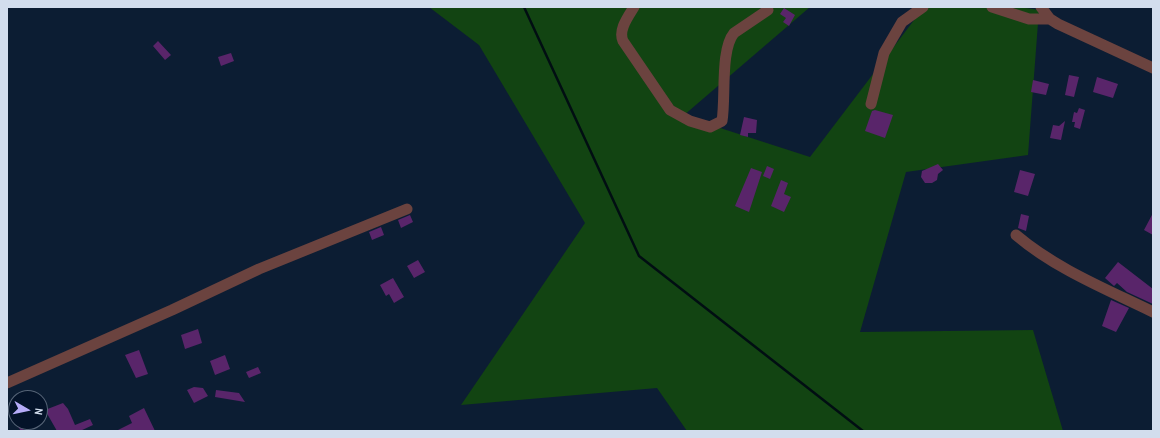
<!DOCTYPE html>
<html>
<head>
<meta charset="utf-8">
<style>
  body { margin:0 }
  #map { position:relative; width:1160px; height:438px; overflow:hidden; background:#0c1d33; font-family:"Archivo Narrow",sans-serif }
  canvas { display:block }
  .frame { position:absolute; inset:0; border:8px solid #d2dded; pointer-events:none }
  .north { position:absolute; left:8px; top:390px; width:40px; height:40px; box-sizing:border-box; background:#041329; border:1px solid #566477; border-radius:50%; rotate:99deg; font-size:11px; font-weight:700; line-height:16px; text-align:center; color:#d2dded }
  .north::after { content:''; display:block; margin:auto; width:14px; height:18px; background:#b6acf8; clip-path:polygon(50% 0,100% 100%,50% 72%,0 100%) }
</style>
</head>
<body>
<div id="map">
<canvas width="1160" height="438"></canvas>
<div class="frame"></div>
<div class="north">N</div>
</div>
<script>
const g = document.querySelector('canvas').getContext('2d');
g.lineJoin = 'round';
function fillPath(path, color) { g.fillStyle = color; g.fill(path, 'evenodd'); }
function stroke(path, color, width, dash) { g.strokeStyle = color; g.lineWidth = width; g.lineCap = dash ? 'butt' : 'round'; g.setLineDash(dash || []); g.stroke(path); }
fillPath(new Path2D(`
  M429,7h381l-127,109 127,41 114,-150h95l20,3 -11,145 -122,17 -46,160 173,-2 30,101h-376l-30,-43 -196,17 124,-182 -106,-178z`), '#124412');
stroke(new Path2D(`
  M524,7l115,249 224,175`), '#010e12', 2.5);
fillPath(new Path2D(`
  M784,8l11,7 -6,11 -6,-4 3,-4 -6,-4z
  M158,41l13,14 -6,5 -12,-14z
  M231,53l3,8 -13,5 -3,-9z
  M1069,75l10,2 -5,20 -9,-2z
  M1097,77l21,7 -5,14 -20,-6z
  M1033,80l16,4 -3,11 -15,-3z
  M1079,108l6,2 -5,19 -6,-2 1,-5h-3l2,-10 3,1z
  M875,110l18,5 -8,23 -20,-7 7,-20z
  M744,117l13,3 -1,13h-8v4l-8,-2z
  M1065,121l-4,19 -11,-2 3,-13 6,1z
  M938,164l5,6 -5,4 -1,6 -5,3h-7l-4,-6 1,-6z
  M767,166l7,3 -4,10 -7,-3z
  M751,168l11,4 -13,40 -14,-6z
  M1020,170l15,4 -7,22 -14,-4z
  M781,180l7,3 -4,11 7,3 -7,15 -13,-6z
  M1153,213v22l-9,-5z
  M1021,214l8,2 -3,15 -8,-3z
  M410,215l3,7 -12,6 -3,-8z
  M381,227l3,8 -12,5 -3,-8z
  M418,260l7,12 -11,6 -7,-12z
  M1118,262l35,27v15l-26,-12 -10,-9 -3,3 -9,-8z
  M393,278l11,19 -10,6 -5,-9 -3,2 -6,-11z
  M1111,300l18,8 -13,24 -14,-6z
  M198,329l4,14 -17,6 -4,-14z
  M139,350l9,24 -12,4 -11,-23z
  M225,355l5,14 -15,6 -5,-14z
  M258,367l3,6 -12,5 -3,-6z
  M194,387l9,1 5,8 -14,7 -7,-13z
  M216,390l23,3 6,9 -30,-5z
  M63,403l5,6 7,16 15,-6 3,6 -13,6h-23l-12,-21z
  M144,408l11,23h-39l16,-8 -3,-7z
  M15,422h21l-15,9z`), '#59256a');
stroke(new Path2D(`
  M634,7c-6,10 -16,23 -11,34l47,69 20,11 20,6 12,-6c4,-23 -2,-71 12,-88l34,-23
  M992,7l37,12h21
  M1041,7l9,12 8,5 95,44
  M871,104l13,-51 18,-31 21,-15
  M1016,235c40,34 90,54 137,77
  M7,383l165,-73 87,-41 148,-60`), '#6b433f', 11);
</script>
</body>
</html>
